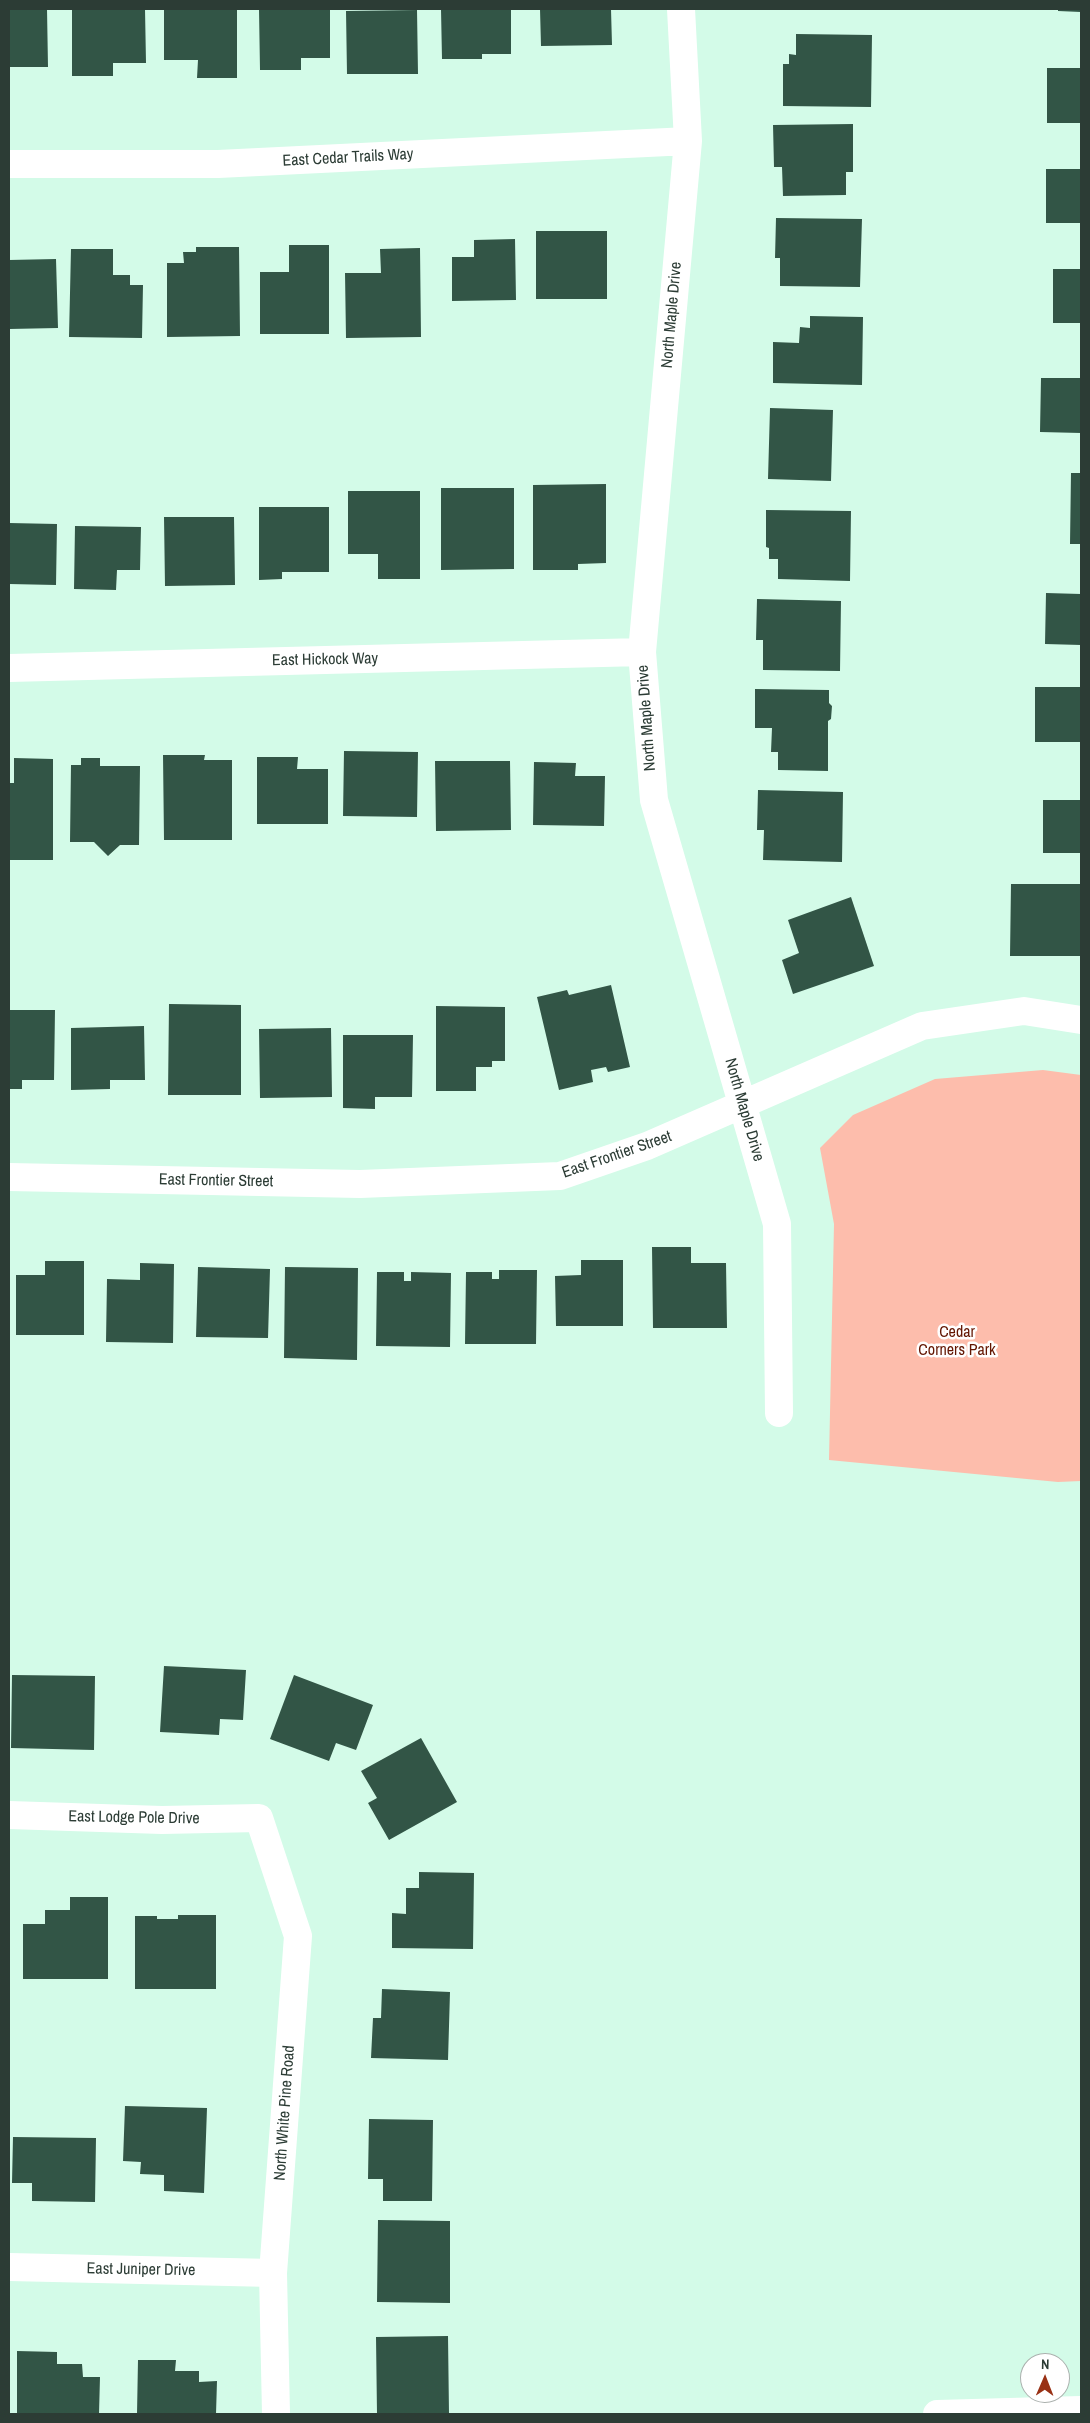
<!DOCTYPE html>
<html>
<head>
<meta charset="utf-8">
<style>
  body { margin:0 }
  #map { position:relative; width:1090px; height:2423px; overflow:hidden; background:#d3fbe8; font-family:"Archivo Narrow",sans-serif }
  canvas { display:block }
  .frame { position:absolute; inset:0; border:10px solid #2c3c35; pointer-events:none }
  .north { position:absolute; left:1020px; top:2353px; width:50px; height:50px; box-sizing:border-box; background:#fff; border:1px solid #abb1ae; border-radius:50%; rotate:1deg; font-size:14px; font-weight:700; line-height:20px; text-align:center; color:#2c3c35 }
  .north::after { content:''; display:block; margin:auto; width:18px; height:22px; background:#993115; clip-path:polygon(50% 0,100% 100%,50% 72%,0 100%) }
</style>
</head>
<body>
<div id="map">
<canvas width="1090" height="2423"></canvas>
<div class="frame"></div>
<div class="north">N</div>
</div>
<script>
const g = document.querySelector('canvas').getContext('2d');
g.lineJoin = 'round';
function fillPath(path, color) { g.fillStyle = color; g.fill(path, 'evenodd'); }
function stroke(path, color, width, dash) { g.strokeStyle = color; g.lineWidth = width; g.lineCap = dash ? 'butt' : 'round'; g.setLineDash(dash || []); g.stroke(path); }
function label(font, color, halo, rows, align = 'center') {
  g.font = font + ' "Archivo Narrow",sans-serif'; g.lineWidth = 5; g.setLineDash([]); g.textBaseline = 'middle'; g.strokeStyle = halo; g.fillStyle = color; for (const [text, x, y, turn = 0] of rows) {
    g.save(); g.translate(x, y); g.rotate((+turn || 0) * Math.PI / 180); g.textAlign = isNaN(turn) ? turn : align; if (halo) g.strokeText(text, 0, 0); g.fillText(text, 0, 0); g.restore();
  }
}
fillPath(new Path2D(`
  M1043,1070l38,5v406l-23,1 -229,-22 5,-236 -14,-76 33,-33 82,-36z`), '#fdbdac');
fillPath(new Path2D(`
  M9,9h38l1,58h-39z
  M72,9h73l1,54h-33v13h-41z
  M164,9h73v69h-40l1,-18h-34z
  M259,9h71v49h-29v12h-41z
  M441,9h70v45h-29v5h-40z
  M540,9h71l1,36 -71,1z
  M1058,9h23v3l-23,-1z
  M417,10l1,64h-71l-1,-63z
  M796,34l76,1 -1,72 -88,-1v-42h6v-10l7,1z
  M1047,68h34v55h-34z
  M853,124v48h-7v23l-63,1 -1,-29h-8l-1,-42z
  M1046,169h35v54h-35z
  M776,218l86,1 -2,68 -80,-1v-28h-5z
  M536,231h71v68h-71z
  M515,239l1,61 -64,1v-44h22v-17z
  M289,245h40v89h-69v-62h29z
  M196,247h43l1,89 -73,1v-74h17l-1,-11h13z
  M420,248l1,89 -75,1 -1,-65h36l-1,-24z
  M71,249h42v26h17v10h13l-1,53 -73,-1z
  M56,259l2,69 -49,1v-69z
  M1053,269h28v54h-28z
  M810,316l53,1 -1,68 -89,-2v-41l26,1 1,-16 10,1z
  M1041,378h40v55l-41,-1z
  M770,408l63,2 -2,71 -63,-2z
  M1071,473h10v71h-11z
  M606,484v79l-28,1v6h-45v-85z
  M441,488h73v81l-73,1z
  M348,491h72v88h-42v-25h-30z
  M259,507h70v65h-47v7l-23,1z
  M766,510l85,1 -1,70 -72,-2v-20h-9v-11l-3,-1z
  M164,517h70l1,68 -70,1z
  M9,523l48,1 -1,61 -47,-1z
  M75,526l66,1 -1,43h-23l-1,20 -42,-1z
  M1046,593l35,1v51l-36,-1z
  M757,599l84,2 -1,70 -77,-1v-30h-7z
  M1035,687h46v55h-46z
  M755,689l74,1v13l3,3 -1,13 -3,2v50l-50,-1v-18h-7l1,-24h-17z
  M344,751l74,1 -1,65 -74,-1z
  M163,755h42l-1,5h28v80h-68z
  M257,757h41l-1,12h31v55h-71z
  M14,758l39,1v101h-44v-77h5z
  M81,758h19v8h40l-1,79h-19l-12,11 -14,-14h-24l1,-77h10z
  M435,761h75l1,69 -75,1z
  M534,762l42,1 -1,13h30l-1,50 -71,-1z
  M758,790l85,2 -1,70 -79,-2 1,-30h-7z
  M1043,800h38v53h-38z
  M1011,884h70v72h-71z
  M851,897l23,69 -81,28 -11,-34 17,-7 -11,-33z
  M611,985l19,82 -22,5 -2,-5 -15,3 2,12 -34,8 -22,-93 30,-7 2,5z
  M169,1004l72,1v90h-73z
  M436,1006l69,1v54h-13v6h-16v24h-40z
  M9,1010h46l-1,70h-32v9h-13z
  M144,1026l1,54h-35v9l-39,1v-62z
  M331,1028l1,69 -72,1 -1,-69z
  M343,1035h70l-1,62h-37v12l-32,-1z
  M652,1247h39v16h35l1,65h-74z
  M581,1260h42v66h-67l-1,-50 26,-1z
  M45,1261h39v74h-68v-60h29z
  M140,1263l34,1 -1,79 -67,-1 1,-63 33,1z
  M198,1267l72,2 -2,69 -72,-1z
  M285,1267l73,1 -1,92 -73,-2z
  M499,1270h38l-1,74h-71l1,-72h26v7h7z
  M377,1272h27v9h7v-9l40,1 -1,74 -74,-1z
  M164,1666l82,4 -3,50 -23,-1 -1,16 -59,-3z
  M12,1675l83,1 -1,74 -83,-2z
  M294,1675l79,30 -17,45 -20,-7 -7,18 -59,-22z
  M421,1738l36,64 -68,38 -21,-37 9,-5 -16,-27z
  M419,1872l55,1 -1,76 -81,-1v-35l14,1v-26h13z
  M70,1897h38v82h-85v-55h22v-14h25z
  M178,1915h38v74h-81v-73h22v3h21z
  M382,1989l68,3 -2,68 -77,-2 2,-40h8z
  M125,2106l82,2 -3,85 -40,-2v-16l-24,-1 1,-12 -18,-1z
  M369,2119l64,1 -1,81h-49v-22h-15z
  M13,2137l83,1 -1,64 -63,-1v-18h-20z
  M378,2220l72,1v82l-73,-1z
  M448,2336l1,78h-72l-1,-77z
  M17,2351l40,1v12h25l1,13h17l-1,37h-82z
  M138,2360h38l-1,11h24v11l18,-1 -1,33h-79z`), '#325546');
stroke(new Path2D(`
  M681,9l7,132 -46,511 12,148 123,424 2,189
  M9,164h209l470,-23
  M9,668l633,-16
  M9,1177l351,7 200,-8 87,-30 275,-120 102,-15 57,9
  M9,1815l153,5 97,-2 39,118 -25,337 3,141
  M9,2267l264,6
  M937,2414l144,-4`), '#fff', 28);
label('16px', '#2c3c35', '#fff', [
  ["East Cedar Trails Way",348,158,-3],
  ["North Maple Drive",672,315,-85],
  ["East Hickock Way",325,660,-1],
  ["North Maple Drive",647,718,-94],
  ["North Maple Drive",744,1110,74],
  ["East Frontier Street",617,1155,-19],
  ["East Frontier Street",216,1181,1],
  ["East Lodge Pole Drive",134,1818,1],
  ["North White Pine Road",285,2113,-86],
  ["East Juniper Drive",141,2270,1]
]);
label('16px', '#631602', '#fff', [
  ["Cedar",957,1333],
  ["Corners Park",957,1351]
]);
</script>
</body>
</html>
